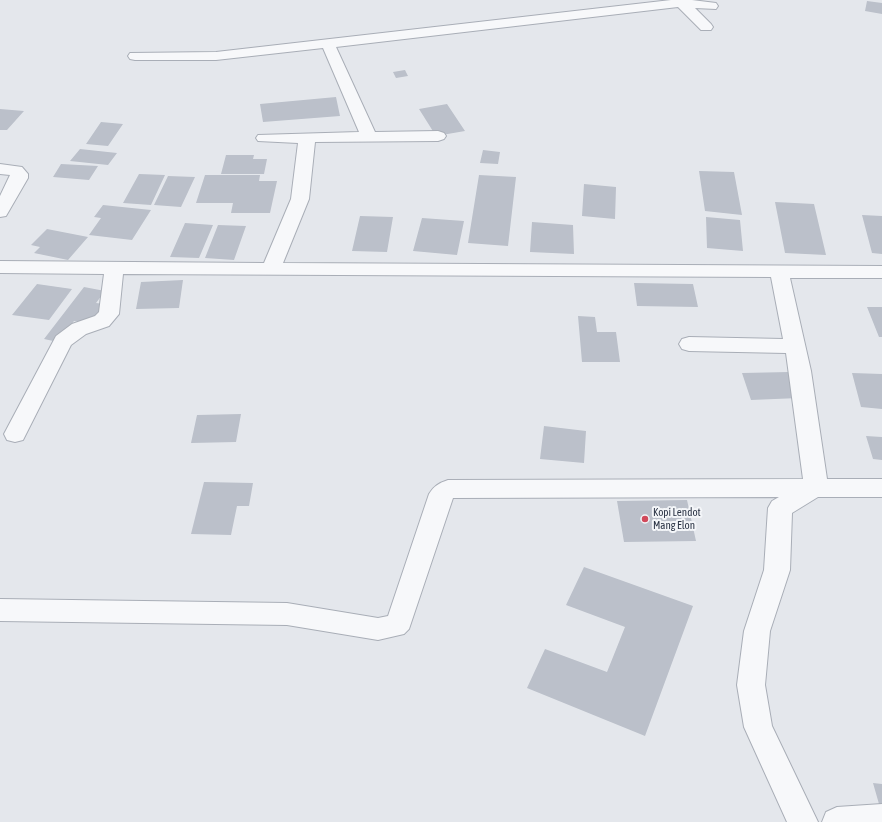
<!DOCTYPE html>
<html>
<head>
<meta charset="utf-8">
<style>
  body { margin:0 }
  canvas { display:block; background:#e4e7ec }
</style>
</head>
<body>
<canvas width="882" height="822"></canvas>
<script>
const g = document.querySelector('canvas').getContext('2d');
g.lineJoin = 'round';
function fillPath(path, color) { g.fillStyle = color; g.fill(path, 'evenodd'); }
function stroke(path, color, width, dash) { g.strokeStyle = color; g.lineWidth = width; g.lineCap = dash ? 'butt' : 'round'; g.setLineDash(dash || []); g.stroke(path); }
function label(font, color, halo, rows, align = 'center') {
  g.font = font + ' "Asap Condensed",sans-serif'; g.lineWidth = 4; g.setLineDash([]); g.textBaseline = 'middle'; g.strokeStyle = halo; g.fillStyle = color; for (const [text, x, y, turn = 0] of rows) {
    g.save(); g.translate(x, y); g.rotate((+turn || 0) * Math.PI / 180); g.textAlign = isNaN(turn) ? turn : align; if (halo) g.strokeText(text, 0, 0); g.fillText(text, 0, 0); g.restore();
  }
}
fillPath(new Path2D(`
  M867,1l15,2v11l-17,-3z
  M405,70l3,6 -12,2 -3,-6z
  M336,97l4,19 -77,6 -3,-18z
  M447,104l18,27 -29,5 -17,-27z
  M0,109l24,2 -17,19h-7z
  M101,122l22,2 -15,22 -22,-2z
  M80,149l37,4 -9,12 -38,-4z
  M483,150l17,2 -2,12 -18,-1z
  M226,155h28l-1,4h14l-3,15h-43z
  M61,164l37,2 -9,14 -36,-3z
  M699,171l35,1 8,43 -37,-4z
  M139,174l26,1 -14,30 -28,-2z
  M205,175h55l-1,6h18l-7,32h-39l2,-10h-37z
  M479,175l37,2 -8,69 -40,-3z
  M168,176l27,1 -14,30 -27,-2z
  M584,184l32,3 -1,32 -33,-3z
  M775,202l39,2 12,51 -41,-2z
  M103,205l48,5 -19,30 -43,-5 12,-17 -7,-1z
  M862,215l20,1v38l-10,-1z
  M360,216l33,1 -6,35 -35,-1z
  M706,217l34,3 3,31 -36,-3z
  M422,218l42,3 -7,34 -44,-4z
  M532,222l41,3 1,29 -44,-2z
  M185,223l28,2 -14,33 -29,-1z
  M218,225l28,1 -12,34 -29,-2z
  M47,229l41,8 -20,23 -34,-7 6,-6 -9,-2z
  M183,280l-4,28 -43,1 5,-27z
  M634,283l59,1 5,23 -61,-1z
  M37,284l35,5 -23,31 -37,-5z
  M84,287l21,4 -9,12 8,1 -14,19 -16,-2 -16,21 -14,-3z
  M867,307h15v30h-3z
  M578,316l17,1 2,15h19l4,30h-38z
  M789,372l10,26 -48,2 -9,-27z
  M852,373l30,1v35l-21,-2z
  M241,414l-5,28 -45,1 6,-28z
  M544,426l42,5 -2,32 -44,-4z
  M866,436l16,1v23l-9,-1z
  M204,482l49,1 -4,23h-12l-6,29 -40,-1z
  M687,500l9,41 -72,1 -7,-41z
  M584,567l109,39 -48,130 -118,-48 18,-39 62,23 18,-45 -59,-22z
  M873,783l9,1v27h-1z`), '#bbc0ca');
const street = new Path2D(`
  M671,0h21l24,3 2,3 -2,3 -21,-1 16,16 2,3 -2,3h-10l-23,-23 -342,40 39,85 63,-1 6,2 2,3 -2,3 -6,2 -123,1 -6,57 -26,64 599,3v12h-92l21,93 16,108h55v18h-64l-26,16 -2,57 -20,61 -5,54 7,41 46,96h-31l-43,-95 -7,-42 7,-54 20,-61 4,-62 4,-7 7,-4 -326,1 -44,131 -5,5 -26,6 -91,-15 -287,-4v-22l287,4 91,15 10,-2 41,-122c5,-8 10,-11 19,-14l355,-1 -17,-126 -97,-2 -7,-2 -3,-5 3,-5 7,-2 94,2 -12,-62 -648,-3 -4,40 -10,12 -23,8 -15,11 -48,95 -8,2 -8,-2 -3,-6 52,-98 16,-12 23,-8 4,-4 5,-38 -104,-1v-12l264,2 27,-64 7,-56 -40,-2 -2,-3 2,-3 101,-3 -36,-84 -107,12h-81l-5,-1 -2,-3 2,-3 86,-1z
  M0,164l22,3 6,7v4l-22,38 -6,1v-21l10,-21 -10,-1z
  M882,804v18h-60l4,-10 11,-5z`);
stroke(street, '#a9aeb7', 2);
fillPath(street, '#f7f8fa');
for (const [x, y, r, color] of [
  [645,519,4,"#d1495b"]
]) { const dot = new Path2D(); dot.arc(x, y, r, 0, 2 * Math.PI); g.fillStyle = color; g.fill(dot); stroke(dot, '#f4f6f9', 1.5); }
label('11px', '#2b3445', '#f4f6f9', [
  ["Kopi Lendot",653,513],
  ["Mang Elon",653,526]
], 'left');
</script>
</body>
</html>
